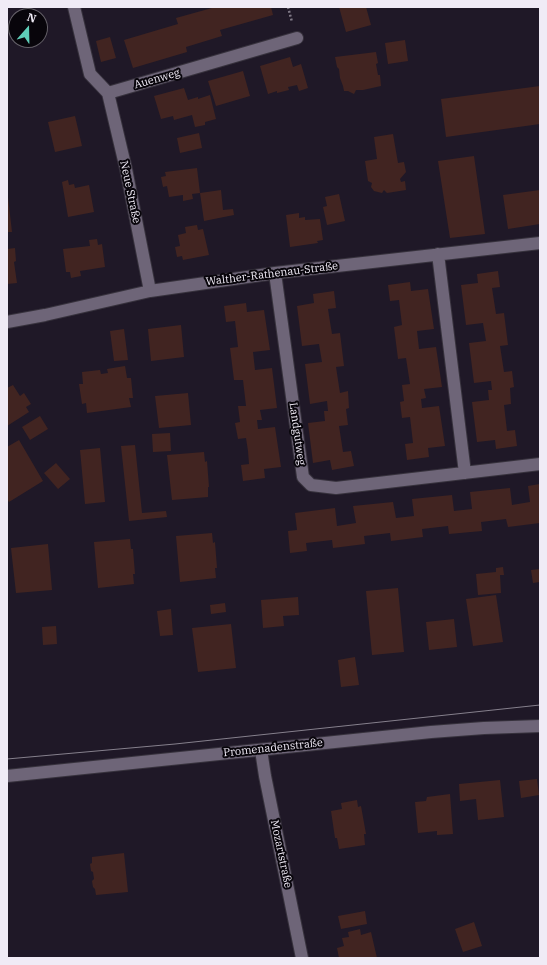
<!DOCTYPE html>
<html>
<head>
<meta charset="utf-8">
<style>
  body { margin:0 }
  #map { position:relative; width:547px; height:965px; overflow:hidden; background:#1f1827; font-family:"IBM Plex Serif",serif }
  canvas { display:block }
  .frame { position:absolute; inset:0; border:8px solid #f0ebf6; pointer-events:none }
  .north { position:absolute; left:8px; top:8px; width:40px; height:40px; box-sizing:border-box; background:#08050b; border:1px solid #656169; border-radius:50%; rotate:20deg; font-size:11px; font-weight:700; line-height:16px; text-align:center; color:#f0ebf6 }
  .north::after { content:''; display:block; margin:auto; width:14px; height:18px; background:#5eceb8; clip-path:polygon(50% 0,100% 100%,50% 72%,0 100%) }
</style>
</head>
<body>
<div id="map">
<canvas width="547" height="965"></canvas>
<div class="frame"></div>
<div class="north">N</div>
</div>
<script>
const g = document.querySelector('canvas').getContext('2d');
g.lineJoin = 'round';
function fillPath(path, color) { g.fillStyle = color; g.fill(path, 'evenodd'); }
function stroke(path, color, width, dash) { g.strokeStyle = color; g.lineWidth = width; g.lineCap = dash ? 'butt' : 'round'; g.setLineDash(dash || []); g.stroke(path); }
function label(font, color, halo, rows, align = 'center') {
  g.font = font + ' "IBM Plex Serif",serif'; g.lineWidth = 4; g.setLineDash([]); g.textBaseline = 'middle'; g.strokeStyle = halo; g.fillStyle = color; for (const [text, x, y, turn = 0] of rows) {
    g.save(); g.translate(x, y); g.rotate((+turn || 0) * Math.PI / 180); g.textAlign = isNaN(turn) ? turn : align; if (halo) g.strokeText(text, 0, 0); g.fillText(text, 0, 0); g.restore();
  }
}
fillPath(new Path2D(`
  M212,7h59l2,8 -53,15 2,6 -36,11 1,5 -54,16 -9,-28 54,-16 -2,-6 36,-10z
  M339,7h27l5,18 -25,7z
  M110,37l6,21 -15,4 -5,-21z
  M405,40l3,21 -20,3 -3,-21z
  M376,52l2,11 -2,1 2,11h2l1,11 -18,4h-7l-2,4 -6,-3h-4l-1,-5 -3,-8 -1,-9 -2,-2 -2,-10z
  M290,57l3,10 8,-3 7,24 -9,3 -2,-6 -9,2 1,3 -12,3v-2l-9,3 -8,-28z
  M243,71l7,25 -34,10 -8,-25z
  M540,86v38l-94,13 -5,-38z
  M184,88l4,12 10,-3v2l12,-4 6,24 -11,3v3l-10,2 -3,-12 -18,5 -1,-4 -12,3 -7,-23z
  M75,116l7,30 -27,6 -7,-30z
  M199,133l3,15 -22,5 -3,-15z
  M393,134l5,29 6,-1 2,10 -6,7 1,3 4,-1 1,9 -19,3 -3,-3 -2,3 -8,-2 -3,-4 1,-4 -4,-2 -3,-20 12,-2 -3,-22z
  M474,156l11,78 -35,4 -12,-77z
  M197,168l3,25 -8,1 1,5 -10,2v-6l-14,2 -2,-11 -4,1 -2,-10 5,-1 -1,-4z
  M68,180l1,5 5,-1 1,4 14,-3 5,27 -26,5 -6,-35z
  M221,190l2,20 10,-1 1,6 -30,6 -4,-28z
  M540,190v34l-32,5 -5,-34z
  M339,194l6,27 -18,4 -4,-18 4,-1 -2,-9z
  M7,197h1l4,35h-5z
  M299,213v5l6,-1v3l15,-1 3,21 -6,1 1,2 -28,4 -4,-32z
  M197,225l1,5 5,-1 6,26 -26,5 -1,-4 -5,1 -2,-10 5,-1 -2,-11 8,-2 -1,-6z
  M97,239l1,6 4,-1 3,23 -25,4 1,5 -10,2 -1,-6h-4l-3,-23 27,-3 -1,-6z
  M15,248l1,13 -2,1 3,21 -10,1v-35z
  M498,271l2,16 -8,1 4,26 8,-1 4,32 -8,1 4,26 8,-1 2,16 -4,1 1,16 -7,1 3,26 8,-1 2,16 -21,3 -1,-9 -18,2 -5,-40 17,-2 -1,-10h4l-1,-9 -17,2 -5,-40 17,-2 -3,-18 -17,2 -5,-40 17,-2 -1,-9z
  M410,282l1,9 17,-2 6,40 -17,2 2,18 17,-2 6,40 -18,2 2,9 -5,1 1,9 17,-2 6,40 -17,2 1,9 -22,3 -2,-16 8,-1 -3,-26 -8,1 -2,-16 4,-1 -2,-16 8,-1 -4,-26 -8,1 -4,-32 8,-2 -3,-25 -9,1 -2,-16z
  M334,291l2,17 -8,1 2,13 2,12 8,-1 4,33 -8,1 4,26 8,-2 1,17 -3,1 2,16 -9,1 4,26 8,-1 3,15 -22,4 -2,-10 -17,3 -5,-40 17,-2 -1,-10h4l-1,-10 -17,3 -5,-40 17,-2 -3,-18 -17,2 -5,-40 17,-3 -1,-9z
  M246,303l1,9 17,-2 6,40 -17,2 2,18 17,-2 5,40 -17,2 2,10h-5l1,9 17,-2 6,40 -17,2 1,9 -22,3 -2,-16 8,-1 -1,-13 -2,-13 -8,1 -3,-16 5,-1 -2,-16h8l-3,-26h-9l-4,-32 8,-1 -3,-26 -9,1 -2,-16z
  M181,325l3,32 -33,4 -3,-32z
  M124,329l4,31 -14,1 -4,-30z
  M125,366l2,12h4l2,20h-4l2,9 -44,6 -1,-10 -4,1 -3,-20h4l-1,-12 18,-2 1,4 7,-1 -1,-4z
  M13,385l7,11 4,-3 7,11 -5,3 3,5 -22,14v-38z
  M188,393l3,32 -32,3 -4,-32z
  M40,416l8,13 -18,11 -8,-13z
  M170,433l1,18 -18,1 -1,-18z
  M19,440l24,41 -34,21 -2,-3v-52z
  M135,445l7,68 24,-2 1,6 -38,4 -8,-75z
  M100,448l5,54 -20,2 -5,-54z
  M204,452l1,10 2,-1 2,26h-1v10l-36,3 -5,-45z
  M56,463l14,16 -12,10 -14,-16z
  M540,484v31h-1l1,8 -32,4 -2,-8 -25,3 1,9 -33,3 -1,-8 -26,3 1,8 -32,4 -1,-8 -26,3 1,8 -32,4 -1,-8 -26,3 1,8 -17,2 -2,-22 9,-1 -2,-17 40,-5 2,18 19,-3 -3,-17 40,-4 3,16 18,-2 -2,-17 40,-4 2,16 18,-2 -2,-17 40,-4 2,17 18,-3 -2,-16z
  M212,533l1,10 2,-1 2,26h-2l1,10 -36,4 -4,-46z
  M130,539l1,10h2l2,25h-2l1,10 -36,4 -4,-46z
  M48,544l4,46 -36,3 -5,-45z
  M503,567l1,8h-4l1,18 -23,2 -2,-21 20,-2v-4z
  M540,569v13l-7,1 -2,-13z
  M398,588l6,64 -32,3 -6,-64z
  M496,595l7,47 -30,4 -7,-47z
  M298,597l1,18 -16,1 1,10 -21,2 -2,-28z
  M225,603l1,9 -15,2 -1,-9z
  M171,609l2,26 -13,1 -3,-25z
  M454,619l3,28 -28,3 -3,-28z
  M231,624l5,44 -38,4 -6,-44z
  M56,626l1,18 -14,1 -1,-18z
  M355,657l4,28 -18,2 -3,-27z
  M537,779l2,16 -18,3 -2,-17z
  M500,780l4,37 -26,3 -2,-21 -16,2 -1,-17z
  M450,794l3,40 -16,1v-4l-19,2 -3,-31 11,-1 1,-4z
  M357,800l1,7 3,-1 5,28h-2l1,11 -26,4 -2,-11h-2l-4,-27 11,-2 -1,-6z
  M124,853l4,39 -32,3 -1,-6 -2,-2 -1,-6 2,-2 -1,-7 -2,-1 -1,-7 2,-1v-6z
  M365,911l2,13 -26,5 -3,-13z
  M474,922l8,24 -19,6 -8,-23z
  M360,929l1,6 10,-3 6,26h-38l-2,-10 7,-2 -2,-8 7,-1 -1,-5z`), '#412421');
const street = new Path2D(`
  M74,7l16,67 18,19
  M108,93l18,76 24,122
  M108,93l189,-55
  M438,254l27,219
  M275,273l28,204 8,8 25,3 204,-24
  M7,322l38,-7 105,-24 125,-18 265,-30
  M261,750l4,26 37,182`);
const secondary = new Path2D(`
  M7,776l424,-44 53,-4 56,-2`);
stroke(street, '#37323d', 14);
stroke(secondary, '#37323d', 14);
stroke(new Path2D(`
  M288,7l4,15`), '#807a87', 2.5, [2, 2]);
stroke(street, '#6e6578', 12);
stroke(secondary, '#6e6578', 12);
stroke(new Path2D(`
  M7,759l168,-15 365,-39`), '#86808d', 1);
label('11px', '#f0ebf6', '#08050b', [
  ["Auenweg",157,79,-16],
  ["Neue Straße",130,192,78],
  ["Walther-Rathenau-Straße",272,274,-7],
  ["Landgutweg",297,434,82],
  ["Promenadenstraße",273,748,-6],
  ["Mozartstraße",281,854,78]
]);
</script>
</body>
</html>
